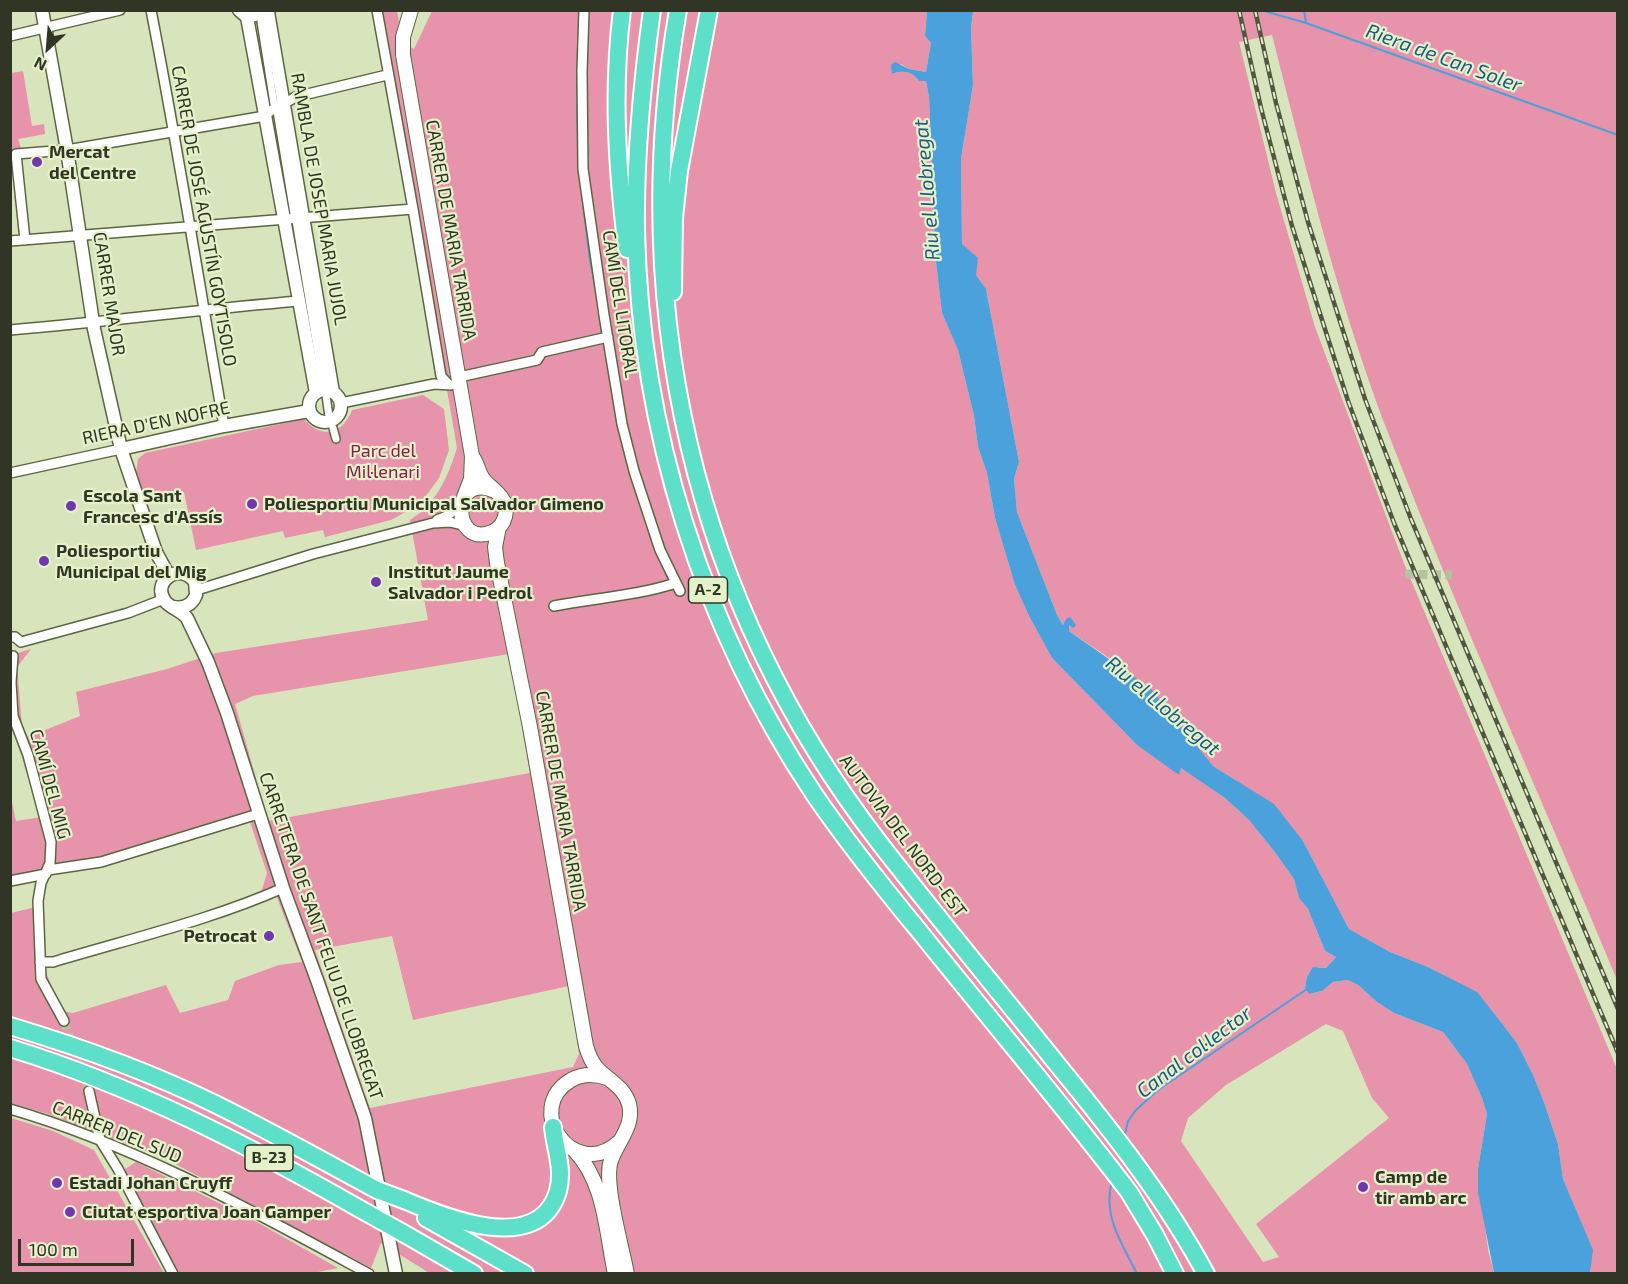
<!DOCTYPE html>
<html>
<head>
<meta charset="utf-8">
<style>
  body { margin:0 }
  #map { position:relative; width:1628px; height:1284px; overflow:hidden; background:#d8e4bc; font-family:"Exo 2",sans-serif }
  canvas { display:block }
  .frame { position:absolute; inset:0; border:12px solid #313526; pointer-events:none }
  .north { position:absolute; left:18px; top:18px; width:60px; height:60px; -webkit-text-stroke:4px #e5f1c9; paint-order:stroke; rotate:206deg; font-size:16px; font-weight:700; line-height:24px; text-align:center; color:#313526 }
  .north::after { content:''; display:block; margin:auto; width:21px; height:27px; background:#313526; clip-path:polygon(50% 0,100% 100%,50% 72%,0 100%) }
  .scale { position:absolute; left:18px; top:1239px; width:116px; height:27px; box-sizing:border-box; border:3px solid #313526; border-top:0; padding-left:8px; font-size:18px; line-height:21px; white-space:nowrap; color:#313526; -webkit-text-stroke:4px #e5f1c9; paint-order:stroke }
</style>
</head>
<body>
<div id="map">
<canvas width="1628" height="1284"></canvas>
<div class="frame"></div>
<div class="north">N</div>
<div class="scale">100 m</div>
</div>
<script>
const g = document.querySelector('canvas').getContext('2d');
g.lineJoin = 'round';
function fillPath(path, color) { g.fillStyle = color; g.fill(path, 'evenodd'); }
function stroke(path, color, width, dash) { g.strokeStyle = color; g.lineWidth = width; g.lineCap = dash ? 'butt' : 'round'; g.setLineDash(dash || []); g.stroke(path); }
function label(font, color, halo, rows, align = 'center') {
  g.font = font + ' "Exo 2",sans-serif'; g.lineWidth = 4.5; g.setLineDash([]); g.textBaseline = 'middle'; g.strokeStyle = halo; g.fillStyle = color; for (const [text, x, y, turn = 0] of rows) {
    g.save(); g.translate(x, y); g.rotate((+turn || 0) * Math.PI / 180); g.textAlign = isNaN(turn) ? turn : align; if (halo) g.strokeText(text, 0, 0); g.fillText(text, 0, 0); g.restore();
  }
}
fillPath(new Path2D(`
  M382,11h15l2,10 -3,18 18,10 18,-38h495l-2,25 6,7 -5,29 -17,-3 -8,-5 -9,10c11,-4 20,-3 27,7h7l3,16 7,165 6,51 16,37 16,66 4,31 9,26 8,45 20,67 14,31 23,42 85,87 42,29 1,-7 45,31 24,22 25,31 20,28 5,19 9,11 17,42 11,6 -10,11 -8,-1 -11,10 -2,11 4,6 13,-3 11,-9 15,-2 10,5 19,17 17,11 49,19 24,32 15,34 5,16 -9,55 10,81 6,23 -1063,1 -50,-31 -10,25 -205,-109 -118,-45 -37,-11v-190l25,-6 3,-34 -28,5 -1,-85 6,28 26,-4 -18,-52 -13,-51v-59l20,-6 -14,18 5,58 6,12 52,-21 -4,-24 91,-23 49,-16 212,-33 -18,-100c26,-16 38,-43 47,-72zM509,654l21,119 -262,48 -33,-117 18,-8zM249,819l18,54 -7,23 16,-1 26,67 -23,3 -44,16 -7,19 -48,13 -14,-28 -93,28 -11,-2 -17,-41 -2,-12v-75l10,-12zM392,936l21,84 156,-34 10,68 -6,13 -203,41 -55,-158zM1326,1024l17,7 29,67 17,20 -133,106 23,33 -16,5 -82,-121 7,-23 38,-33z
  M973,11h644v969c-74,-179 -155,-356 -225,-537 -52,-132 -85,-271 -120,-408l-33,7 37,151 39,134 88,234 214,508v204h-27l2,-23 -29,-71 -5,-35 -13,-39 -11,-28 -17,-34 -20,-26 -20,-24 -49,-26 -38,-15 -41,-23 -46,-88 -66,-60 -24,-15 -86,-96 -58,-39v-7l-3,-5 -3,6 -6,-10 -40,-103 -3,-33 5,-17 -33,-173 -10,-14 -14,-31 -1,-85 12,-74 -2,-56z
  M23,71l9,55 12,-2 1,10 -27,5 3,9 -6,1 -1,6h-3v-82z
  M423,395l21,14 5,41 -10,28 -19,26 -29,16 -66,17 -2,-7 -38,8 -2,-7 -87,19 -12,-58 -39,7 -9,-26 2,-14 7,-6 159,-34c18,21 39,15 48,-9z
  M11,1118l42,13 41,19 70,123h-153z
  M136,1162l119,59 83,47 -30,6 -130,-1 -56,-102z`), '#e693ab');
fillPath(new Path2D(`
  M927,11h46l-2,18 2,56 -12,74 1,85 16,14 -2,17 10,14 33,173 -5,17 3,33 40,103 6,10 3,-6 4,-2 6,8 -3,3 -4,-3v6l81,57 63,78 61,38 29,37 46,88 41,23 38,15 49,25 20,25 20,26 17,34 11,28 13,39 5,35 30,71 -3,23h-96l-16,-81v-23l9,-55 -5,-16 -15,-34 -24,-32 -49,-19 -17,-11 -19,-17 -10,-5 -15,2 -11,9 -13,3 -4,-6 2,-11 6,-10 13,1 10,-11 -11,-6 -17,-42 -9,-11 -5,-19 -20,-28 -25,-31 -24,-22 -44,-30 -2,7 -42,-30 -85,-87 -23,-42 -14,-31 -20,-67 -8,-45 -9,-26 -4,-31 -16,-66 -16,-37 -6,-51 -7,-165 -3,-16h-7c-7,-10 -16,-11 -27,-7l-1,-9 4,-3 14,7 17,3 5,-29 -6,-7z`), '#4ba1db');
stroke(new Path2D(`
  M1261,10l45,13 312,112
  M1304,10l2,13
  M577,70l1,-18
  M577,76l1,75
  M582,195l8,65 6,30
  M600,319l2,15
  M1124,1138l4,-17 8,-11 22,-20 149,-101
  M1112,1181c-10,35 10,62 25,93`), '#4ba1db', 2);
stroke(new Path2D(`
  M1405,574l47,1
  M64,1021l25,70`), '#b7c19e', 9, [9, 4.5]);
const pedestrian = new Path2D(`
  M261,22l13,82
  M277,111l17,103
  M296,221l27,162
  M326,395l3,22
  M333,428l3,11`);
const minor = new Path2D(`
  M151,10c27,139 49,278 73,416
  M377,10l36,199 28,167 8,9
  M584,10l-2,62 1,97 21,146 18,109 12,47 26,79 20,41
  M10,36l110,-26
  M25,240l-9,-86 51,-4 198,-34c8,-9 21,-12 30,-19l92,-22
  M10,241l403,-32
  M10,330c97,-8 193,-21 289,-29
  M459,377l78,-17 5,-8 66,-15
  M341,403l93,-19 17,1
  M10,473l111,-24
  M437,520l10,-4 14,-12
  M197,590l116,-36 120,-31 17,-1 16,4
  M554,606c40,-8 82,-10 122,-23
  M10,637h5l6,5
  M21,642l107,-29 36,-14
  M13,656l-2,26 2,34 15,39 23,87 -1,21 -9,20 -3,18 3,78 23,42
  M48,870l53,-8 157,-48
  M10,881l36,-7
  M40,962h13c76,-23 158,-42 230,-74
  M89,1091l11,49 18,29 55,105
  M10,1109c127,37 243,102 359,165`);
const tertiary = new Path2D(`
  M42,10l25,140 27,179 27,120 35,103 13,24
  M239,10l8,7 21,-5
  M269,10l-1,2 65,380
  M247,17l69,376
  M309 406a16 16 0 1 1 32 0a16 16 0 1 1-32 0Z
  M121,449l103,-23 85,-15
  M174,607c10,2 18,-2 22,-12l-1,-13c-16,-21 -44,0 -30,19 5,7 16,9 22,17l21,44 19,51 56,175 34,92 48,138 31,156`);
const secondary = new Path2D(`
  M411,10l-8,27v18l69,401 -1,23 -7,18
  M474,459c4,7 5,15 10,21 5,6 12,10 17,17 9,11 5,29 -9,35 -41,17 -42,-62 3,-41
  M499,527l-4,20 2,16 33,164 56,319c2,7 5,15 10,21 11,13 28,19 33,37 6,24 -14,39 -19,60 -5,24 12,83 17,110
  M607,1078c-12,-4 -25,-4 -36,2 -49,29 3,103 48,62
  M574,1150c31,32 32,81 41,124`);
const motorway = new Path2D(`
  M622,10c-10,80 -5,159 5,239
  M652,10c-10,73 -17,146 -16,220 4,200 67,398 178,564 34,50 72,97 110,143 68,85 139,168 205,255l26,43 20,39
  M678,10c-51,298 15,590 200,831 58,75 119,148 179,223 54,66 108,134 149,210
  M673,292l1,-74 5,-47 30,-161
  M10,1026c70,21 140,46 205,78 55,27 108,57 162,86
  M10,1048c124,38 238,97 350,161
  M404,1200c40,17 135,57 154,-9 6,-23 -3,-42 -5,-64
  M426,1218l99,56
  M403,1233l71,41`);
stroke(pedestrian, '#5c6643', 10);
stroke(minor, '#5c6643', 12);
stroke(tertiary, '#5c6643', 15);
stroke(secondary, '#5c6643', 16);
stroke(motorway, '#fff', 20);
stroke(pedestrian, '#fff', 7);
stroke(minor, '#fff', 9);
stroke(tertiary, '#fff', 12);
stroke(secondary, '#fff', 14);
stroke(motorway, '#5ddfca', 16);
const rail = new Path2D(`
  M1239,10l22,98 31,118 56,175 46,122 224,530
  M1255,10l21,93 32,119 57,177 46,120 207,490`);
stroke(rail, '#505642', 4.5);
stroke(rail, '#e5f1c9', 2, [7]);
const motorwayBridge = new Path2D(`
  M377,1190l27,10
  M360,1209l43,24`);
stroke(motorwayBridge, '#fff', 20, []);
stroke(motorwayBridge, '#5ddfca', 16);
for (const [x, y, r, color] of [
  [37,162,6,"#6f38ae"],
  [252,504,6,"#6f38ae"],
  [71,506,6,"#6f38ae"],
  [44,561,6,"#6f38ae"],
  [376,582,6,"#6f38ae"],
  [269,936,6,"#6f38ae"],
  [57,1183,6,"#6f38ae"],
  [1363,1187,6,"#6f38ae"],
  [70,1212,6,"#6f38ae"]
]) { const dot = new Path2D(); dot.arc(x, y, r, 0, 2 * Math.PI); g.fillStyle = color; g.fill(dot); stroke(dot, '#e5f1c9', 2); }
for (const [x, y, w] of [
  [708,590,39],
  [269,1158,48]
]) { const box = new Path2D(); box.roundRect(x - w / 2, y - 13, w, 26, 4.5); g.fillStyle = '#e5f1c9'; g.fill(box); stroke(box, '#313526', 1.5); }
label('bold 16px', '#313526', null, [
  ["A-2",708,590],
  ["B-23",269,1158]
]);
label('bold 18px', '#313526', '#e5f1c9', [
  ["Mercat",49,152],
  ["del Centre",49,173],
  ["Escola Sant",83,496],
  ["Francesc d'Assís",83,517],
  ["Poliesportiu Municipal Salvador Gimeno",264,504],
  ["Poliesportiu",56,551],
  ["Municipal del Mig",56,572],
  ["Institut Jaume",388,572],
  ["Salvador i Pedrol",388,593],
  ["Petrocat",257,936,"right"],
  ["Camp de",1375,1177],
  ["tir amb arc",1375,1198],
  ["Estadi Johan Cruyff",69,1183],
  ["Ciutat esportiva Joan Gamper",82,1212]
], 'left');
label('18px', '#313526', '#e5f1c9', [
  ["RAMBLA DE JOSEP MARIA JUJOL",319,199,80],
  ["CARRER DE JOSÉ AGUSTÍN GOYTISOLO",204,216,80],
  ["CARRER DE MARIA TARRIDA",451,230,80],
  ["CARRER MAJOR",109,294,81],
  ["CAMÍ DEL LITORAL",620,304,81],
  ["RIERA D'EN NOFRE",156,423,-12],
  ["CAMÍ DEL MIG",50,784,75],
  ["CARRER DE MARIA TARRIDA",561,801,80],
  ["AUTOVIA DEL NORD-EST",903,836,53],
  ["CARRETERA DE SANT FELIU DE LLOBREGAT",321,936,71],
  ["CARRER DEL SUD",117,1132,22]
]);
label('18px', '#8a1b4a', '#e5f1c9', [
  ["Parc del",383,451],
  ["Mil·lenari",383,472]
]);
label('italic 20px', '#1c5a82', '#e5f1c9', [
  ["Riera de Can Soler",1444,58,20],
  ["Riu el Llobregat",927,190,-95],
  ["Riu el Llobregat",1163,706,40],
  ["Canal col·lector",1194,1052,-37]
]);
</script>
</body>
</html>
